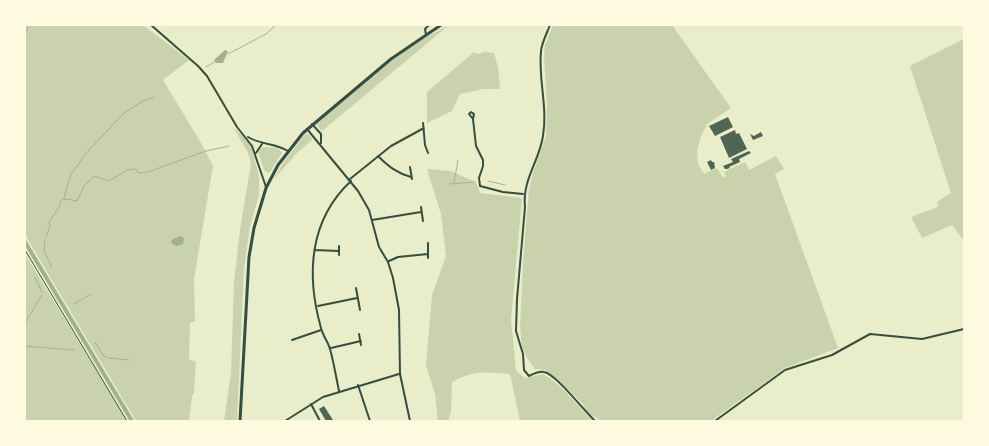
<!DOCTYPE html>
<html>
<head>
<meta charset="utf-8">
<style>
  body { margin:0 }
  #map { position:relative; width:989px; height:446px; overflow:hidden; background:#e9edc9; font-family:Figtree,sans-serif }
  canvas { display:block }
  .frame { position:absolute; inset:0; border:26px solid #fefae0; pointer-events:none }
</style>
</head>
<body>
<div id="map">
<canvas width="989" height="446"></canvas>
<div class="frame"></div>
</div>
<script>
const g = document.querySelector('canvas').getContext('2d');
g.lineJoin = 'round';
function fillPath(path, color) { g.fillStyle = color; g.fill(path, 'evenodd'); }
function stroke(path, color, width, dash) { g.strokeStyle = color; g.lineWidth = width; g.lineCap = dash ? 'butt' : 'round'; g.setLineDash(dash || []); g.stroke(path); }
fillPath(new Path2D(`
  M25,25h118l46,35 -26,20 38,63 12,23 -19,113 1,42 -5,2 -1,37 7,1 -2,32 -2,3 -3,25h-53l-111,-186z
  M449,25l-127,106 -6,-7c42,-36 83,-74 133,-99z
  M553,25h119l59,83 -24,16 -6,13 -4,13 1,14 6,10 13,-6 6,10 3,-2 -2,-4 21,-10 4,8 27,-14 8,13 -9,5 63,174 -53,20 -74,53h-108l-14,-6 -6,-11 -26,-25 -12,-9 -10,-1 -8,-11 -5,-11 -2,-20 3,-65 6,-73 4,-16 13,-37 1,-31 -3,-48 1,-12z
  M964,39v202l-12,-16 -30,13 -11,-21 27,-10 -1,-5 14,-9 -41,-127z
  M474,52l4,2 6,-2 10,1 4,14 2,22h-17l-23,5 -8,17 -25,12v-31z
  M233,127l14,13 5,9 7,27v19l-9,31 -6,43 -7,152h-13l7,-48 3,-91 6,-52 11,-67 -4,-12z
  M305,134h3l5,5 -16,14 -24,27 10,-17z
  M266,147l12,1 4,5 -12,19 -2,1 -4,-3 -6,-18 3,-4z
  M427,169l23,2 26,11 4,11 42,5 -11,122 5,51 9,7 18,-4c19,10 34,32 50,47h-73l-10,-47c-23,-2 -37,-4 -58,8l-1,30 -3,9h-10l-3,-27 -9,-29 6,-70 14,-39 -5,-42z
  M25,254l102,167h-102z`), '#cad2ad');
fillPath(new Path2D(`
  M225,50l3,1 -5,12h-7l-2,-3z
  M180,236l4,2 -1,6 -6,2 -5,-2 -1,-4z`), '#a3b18a');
stroke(new Path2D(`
  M25,35l4,-10
  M228,54l38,-20 10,-9
  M206,67l9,-5
  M488,181l17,4
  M454,183l4,-23
  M450,184l24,-2
  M64,198l7,-24 17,-23 37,-39 20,-12 9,-3
  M46,237l4,-11 -1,-4 10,-15 2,-7 6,-1 10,2 7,-15 10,-10 15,5 18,-11 9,-1 2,4 10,-1 58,-21 23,-5
  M45,241l-1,10 8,17
  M35,277l7,15
  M86,297l5,-3
  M74,304l10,-6
  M25,323l17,-28
  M94,344l2,-1 8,14h3
  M25,346l49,4
  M109,358l20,2`), '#a3b18a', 1);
stroke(new Path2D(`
  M25,242l107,179`), '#a3b18a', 4);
fillPath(new Path2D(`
  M728,117l5,10 -18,9 -6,-10z
  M735,130l1,4 3,-1 8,16 -18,9 -9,-21z
  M761,132l2,4 -10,4 -3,-6 4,2z
  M749,151l2,2 -12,6 1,3 -11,5 1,1 -3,1h-2l-2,-3 10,-4 -2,-3z
  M711,160l1,2h2l1,6 -4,2 -4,-8z
  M324,406l9,14 -2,1h-5l-7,-12z`), '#4f6655');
stroke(new Path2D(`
  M25,250l102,171`), '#344e41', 1);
stroke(new Path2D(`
  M151,25l47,41 9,10 30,51 15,19 14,41
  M550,25c-3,8 -8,17 -9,26 -3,28 7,56 2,85 -4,26 -21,44 -18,71l-8,92 -1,32 7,23 1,16 5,6c4,-2 10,-5 15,-4 12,2 40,39 51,49
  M426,35l-1,-6 4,-4
  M473,119l1,-5 -3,-2 -2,2 4,5 3,27 7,14v6l-4,12 1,8 23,6 20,2
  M423,123l2,22 3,8
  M312,124l9,10v9
  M307,129l51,62 11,19 10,37 9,15 5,16 6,32 1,64 10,47
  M248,137c13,8 27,6 40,14
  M256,153l6,-9
  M378,156c11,11 19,17 33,21
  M410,167l2,12
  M350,179l41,-33 33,-18
  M421,207l2,14
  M372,220l49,-8
  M428,243v15
  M339,246v9
  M315,250l24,1
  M389,261l9,-4 30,-3
  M356,288l4,22
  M318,306l39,-8
  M359,334l2,11
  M292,340l29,-10
  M331,348l30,-7
  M358,385l12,36
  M339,391c-3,-14 -5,-28 -9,-42 -2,-7 -7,-13 -9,-21 -15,-53 -12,-108 30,-147
  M311,404l9,17
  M285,421l38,-24 76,-23
  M715,421l70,-51 47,-15 38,-21 52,5 42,-10`), '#344e41', 2);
stroke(new Path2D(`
  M240,421l9,-164 5,-29 12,-40 12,-23 25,-32 88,-74 50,-34`), '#344e41', 3);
</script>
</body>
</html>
